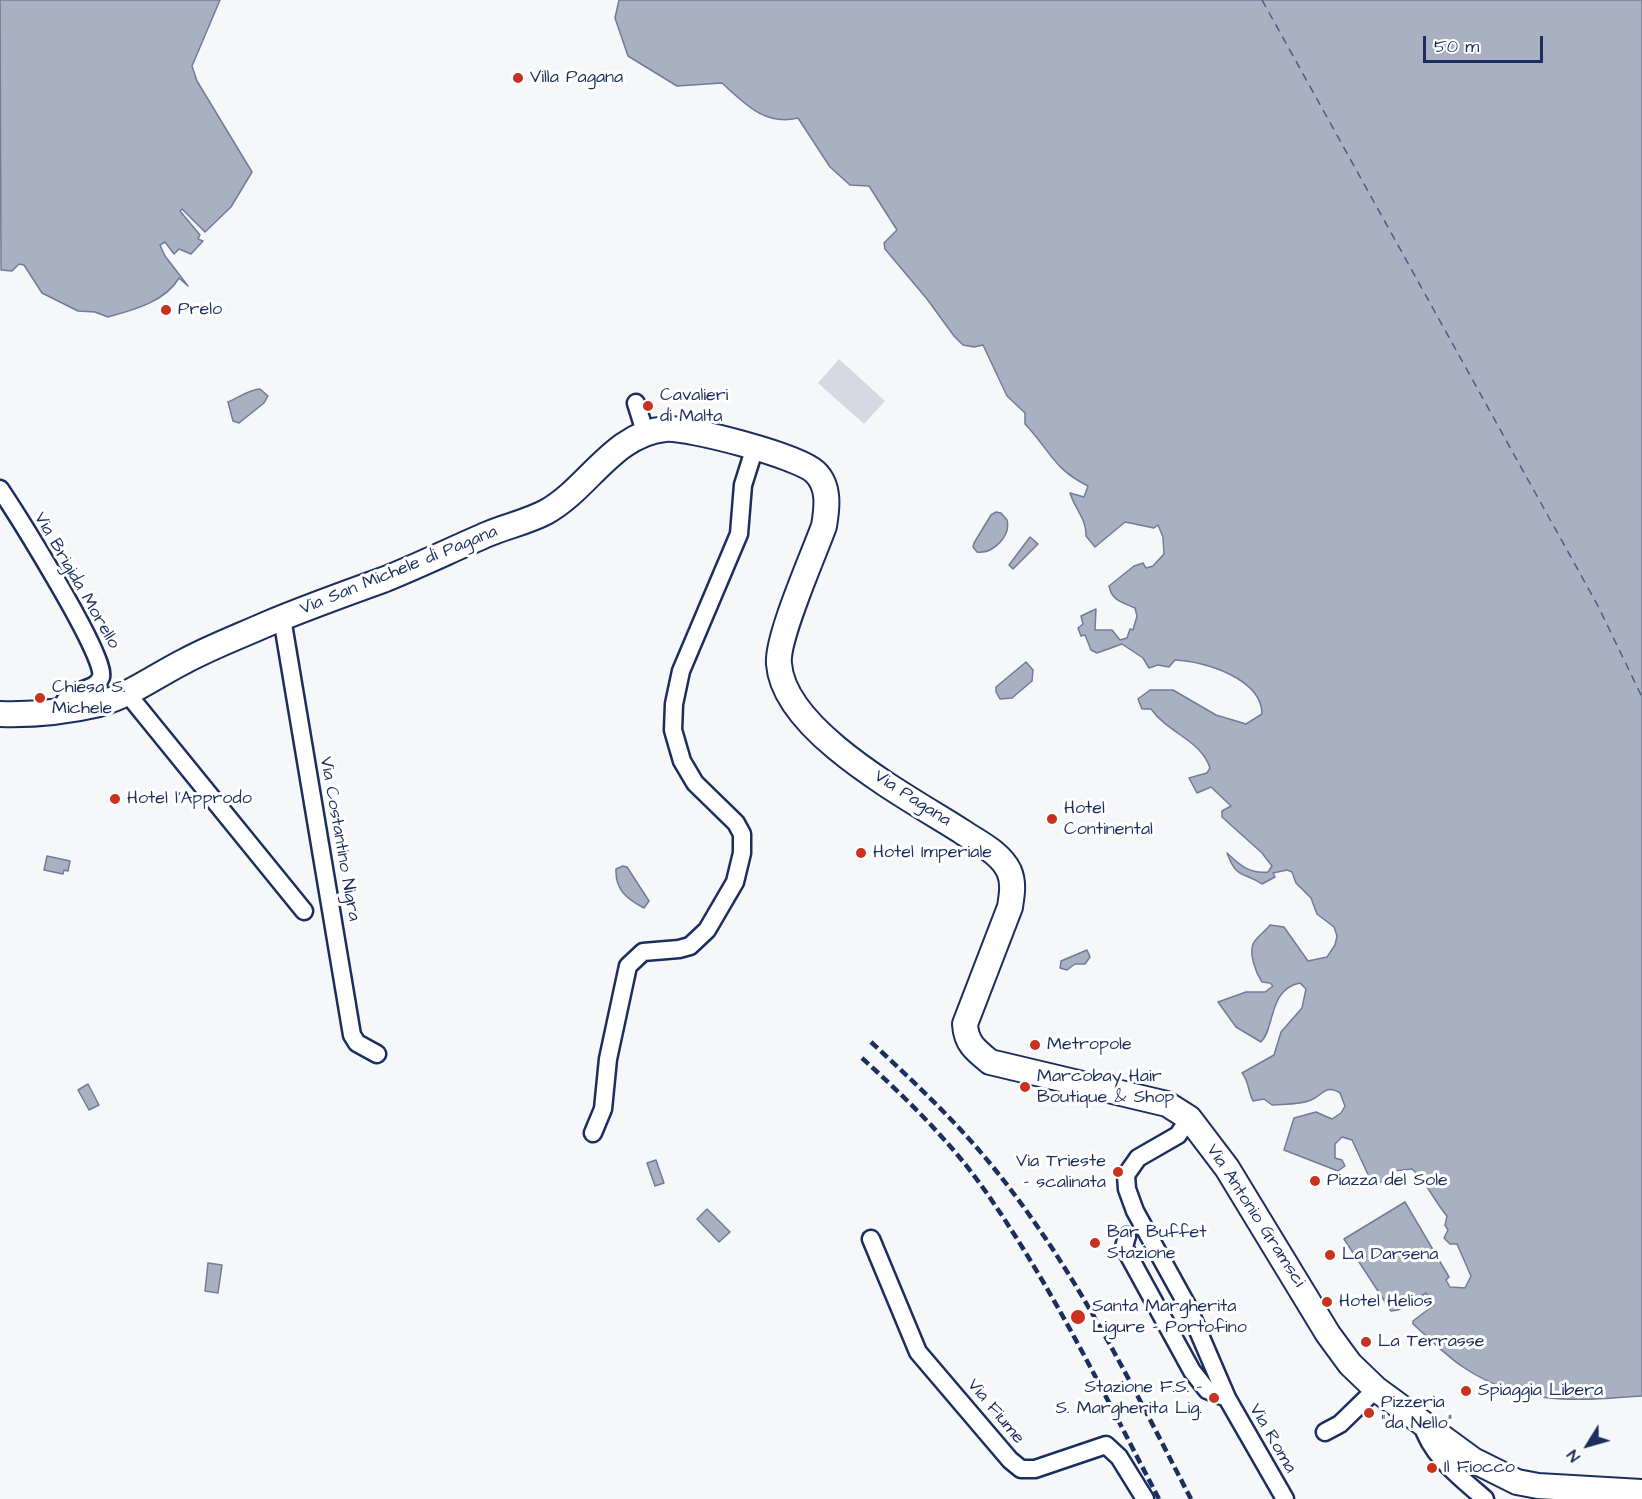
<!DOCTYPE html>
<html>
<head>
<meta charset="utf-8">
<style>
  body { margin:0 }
  #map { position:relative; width:1642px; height:1499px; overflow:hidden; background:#f6f7f9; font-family:"Architects Daughter",sans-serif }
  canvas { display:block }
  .north { position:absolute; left:1558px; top:1415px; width:60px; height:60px; -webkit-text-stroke:4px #fff; paint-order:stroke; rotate:233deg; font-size:16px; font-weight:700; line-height:24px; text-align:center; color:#1b2f5e }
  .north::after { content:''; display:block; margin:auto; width:21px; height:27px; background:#1b2f5e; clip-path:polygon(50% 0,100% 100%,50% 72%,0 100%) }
  .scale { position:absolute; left:1423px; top:36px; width:120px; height:27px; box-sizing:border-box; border:3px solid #1b2f5e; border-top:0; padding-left:8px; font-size:18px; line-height:21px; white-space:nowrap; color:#1b2f5e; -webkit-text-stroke:4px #fff; paint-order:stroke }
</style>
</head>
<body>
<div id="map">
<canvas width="1642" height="1499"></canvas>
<div class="north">N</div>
<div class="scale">50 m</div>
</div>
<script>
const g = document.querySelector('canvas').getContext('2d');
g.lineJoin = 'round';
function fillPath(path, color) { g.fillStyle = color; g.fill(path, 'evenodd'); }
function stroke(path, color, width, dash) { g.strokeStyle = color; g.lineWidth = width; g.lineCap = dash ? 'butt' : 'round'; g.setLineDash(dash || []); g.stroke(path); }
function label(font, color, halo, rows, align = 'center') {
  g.font = font + ' "Architects Daughter",sans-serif'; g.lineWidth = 6; g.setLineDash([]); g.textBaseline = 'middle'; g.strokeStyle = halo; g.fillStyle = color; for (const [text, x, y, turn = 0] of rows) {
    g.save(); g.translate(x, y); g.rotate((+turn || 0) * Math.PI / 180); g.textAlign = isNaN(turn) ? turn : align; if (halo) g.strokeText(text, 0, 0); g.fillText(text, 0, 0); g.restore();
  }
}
fillPath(new Path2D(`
  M839,359l46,42 -21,23 -46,-41z`), '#d6d9e2');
const water = new Path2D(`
  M0,0h220l-28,66 5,15 55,91 -21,35 -26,25 -23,-23 -2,2 20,24 -2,4 5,2 -12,13 -12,-5 -5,5 -9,-12 -5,3 5,11 23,30 -9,-8c-14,24 -46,32 -71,39l-13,-5 -17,-1 -36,-18 -18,-28 -5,-1 -7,7 -11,-1z
  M619,0h1023v1396c-67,5 -121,10 -179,-29 -18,-12 -34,-29 -50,-43v-3l21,-16 -8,-12 -28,17 -7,1 -47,-72 61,-37 44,75 -3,3 4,7 15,1 6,-12 -14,-32h-7l-6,-6 4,-8 -3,-5 2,-9c-13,-15 -20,-34 -35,-47l-19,2 -8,11 -14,-1 -19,-41 -10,-3 -7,7v14l7,2 3,6 -7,5 -54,-21 10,-32 22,-6 16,7 9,-6 4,-7 -5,-13c-15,-9 -17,2 -29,7 -11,5 -27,4 -39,5l-8,-6 -11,2c-5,-9 -4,-20 -11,-28l32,-18 7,-23 21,-24 4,-19 -6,-6c-32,6 -25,46 -39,59l-25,-15 -18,-25 28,-10h19l8,-6 -3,-3 -8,-1c-6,-9 -13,-27 -9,-38 3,-7 13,-13 17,-19l14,2 24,34 19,-4 8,-12 2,-9 -3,-9 -17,-13 -6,-16 -15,-15 -4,-11 -5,-2 -14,3 2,4 -13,7c-19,-13 -25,-4 -35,-31 13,12 22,21 41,19l4,-6 -10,-13 -40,-36v-6l9,-5 -20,-19 -14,6 -8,-15 18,-5 3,-5c-9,-28 -41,-34 -59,-59h-9l-4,-10 12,-9h23l43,25 30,9 16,-10c0,-35 -57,-53 -87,-54l-6,7 -11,-2 -9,3 -6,-10 -21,-14 -25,9 -6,-3 -6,-15 -4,1 -3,-8 5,-4 -2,-8 15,-7 -1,21h17l8,10 7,-2 3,-9 3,1 4,-14 -2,-8c-13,-6 -23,-7 -26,-22l25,-20 9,-3 3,5 7,-2 11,-12 -1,-17 -5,-12 -4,3 -29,-6 -30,25 -9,-11c1,-16 -11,-27 -16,-43l14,4 4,-11c-35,-17 -38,-36 -63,-62v-11l-18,-17 -24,-51 -9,2 -11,-2 -9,-9 -27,-37 -42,-50 -1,-6 13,-13 -28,-44 -19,-1 -20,-18 -32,-49c-33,8 -53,-14 -76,-35l-45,3 -49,-30 -13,-38z
  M260,389l8,7 -4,7 -25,20 -6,-2 -5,-19c10,-4 22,-13 32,-13z
  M996,512l5,1 6,7c4,15 -13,34 -30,32l-4,-5 1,-4 17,-28z
  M1030,537l8,7 -25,25 -4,-4z
  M1026,662l7,8 -1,11 -20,17 -12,1 -4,-7v-5z
  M47,856l23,5 -2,10 -4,-1 -1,4 -19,-4z
  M623,866l4,1 22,34 -5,7c-17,-9 -29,-18 -28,-39z
  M1087,950l3,7 -5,7h-10l-8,6 -7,-2 1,-7z
  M88,1084l11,21 -10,5 -11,-20z
  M656,1160l8,23 -9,3 -8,-23z
  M707,1209l23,23 -11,10 -22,-23z
  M208,1263l14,2 -4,28 -13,-2z`);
fillPath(water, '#a9b0c1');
stroke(water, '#707c99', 1.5);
stroke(new Path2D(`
  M1262,0l336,606 44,91`), '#4d5c81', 1.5, [8, 6]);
const street = new Path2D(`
  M636,403l10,32
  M0,489c16,24 108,170 101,188 -7,18 -32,7 -40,32
  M282,618l70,417 5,8 20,11
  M126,692l178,219
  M1189,1118l-11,17 -40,23 -12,17 1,14 8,22 52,94 40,93 58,101
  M593,1133l10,-24 5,-50 20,-93 15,-14 36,-3 11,-3 17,-16 28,-48 7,-29v-19l-6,-11 -41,-40 -13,-22 -9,-31 1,-26 7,-33 58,-137 4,-49 12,-38
  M1127,1236l-3,11 68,124 15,19 20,8
  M871,1239l47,113 92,108 11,9h14l71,-24 13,12 26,42
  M1422,1424c9,32 39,54 63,75
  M1325,1432l15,-8 36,-35`);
const secondary = new Path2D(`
  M0,714c32,1 69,-3 99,-10 30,-8 58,-29 86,-43 26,-14 55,-25 82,-37 38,-16 77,-30 116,-44 35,-14 70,-31 105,-46 19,-8 39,-12 58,-22 42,-23 67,-78 119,-83 24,-2 133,27 150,43 15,14 12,36 9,54 -10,28 -48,113 -45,138 5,68 129,133 182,167 16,11 39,21 48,40 5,12 3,23 1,36l-45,117c1,19 10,26 25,38l177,42 22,14 38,50 101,166 22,30 26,25 97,71 44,22 21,4 104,6`);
stroke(street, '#1b2f5e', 21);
stroke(secondary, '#1b2f5e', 28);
stroke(street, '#fff', 16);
stroke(secondary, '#fff', 24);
stroke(new Path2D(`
  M871,1042c44,41 88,82 126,130 80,100 136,215 194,327
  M862,1058c45,41 89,84 124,134 67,96 119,204 173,307`), '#1b2f5e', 4.5, [9, 4.5]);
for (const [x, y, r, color] of [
  [518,78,6,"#c8321e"],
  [166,310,6,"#c8321e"],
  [648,406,6,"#c8321e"],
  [40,698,6,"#c8321e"],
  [115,799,6,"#c8321e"],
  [1052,819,6,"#c8321e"],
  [861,853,6,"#c8321e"],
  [1035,1045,6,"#c8321e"],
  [1025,1087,6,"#c8321e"],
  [1118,1172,6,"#c8321e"],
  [1315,1181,6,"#c8321e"],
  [1095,1243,6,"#c8321e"],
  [1330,1255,6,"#c8321e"],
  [1327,1302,6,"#c8321e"],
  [1078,1317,8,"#c8321e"],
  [1366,1342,6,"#c8321e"],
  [1466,1391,6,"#c8321e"],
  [1214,1398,6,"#c8321e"],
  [1369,1413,6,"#c8321e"],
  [1432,1468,6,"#c8321e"]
]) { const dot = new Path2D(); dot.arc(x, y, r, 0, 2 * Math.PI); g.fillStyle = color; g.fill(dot); stroke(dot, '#fff', 2); }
label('18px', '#1b2f5e', '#fff', [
  ["Villa Pagana",530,78],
  ["Prelo",178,310],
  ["Cavalieri",660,396],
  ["di Malta",660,417],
  ["Chiesa S.",52,688],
  ["Michele",52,709],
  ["Hotel l'Approdo",127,799],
  ["Hotel",1064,809],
  ["Continental",1064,830],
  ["Hotel Imperiale",873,853],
  ["Metropole",1047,1045],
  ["Marcobay Hair",1037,1077],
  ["Boutique & Shop",1037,1098],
  ["Via Trieste",1106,1162,"right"],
  ["- scalinata",1106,1183,"right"],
  ["Piazza del Sole",1327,1181],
  ["Bar Buffet",1107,1233],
  ["Stazione",1107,1254],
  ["La Darsena",1342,1255],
  ["Hotel Helios",1339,1302],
  ["Santa Margherita",1092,1307],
  ["Ligure - Portofino",1092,1328],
  ["La Terrasse",1378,1342],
  ["Stazione F.S. -",1202,1388,"right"],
  ["S. Margherita Lig.",1202,1409,"right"],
  ["Spiaggia Libera",1478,1391],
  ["Pizzeria",1381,1403],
  ["”da Nello”",1381,1424],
  ["Il Fiocco",1444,1468]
], 'left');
label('18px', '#1b2f5e', '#fff', [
  ["Via San Michele di Pagana",399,571,-22],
  ["Via Brigida Morello",76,581,60],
  ["Via Pagana",912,799,33],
  ["Via Costantino Nigra",339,839,80],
  ["Via Antonio Gramsci",1255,1216,57],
  ["Via Fiume",995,1412,50],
  ["Via Roma",1272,1439,60]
]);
</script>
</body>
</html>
